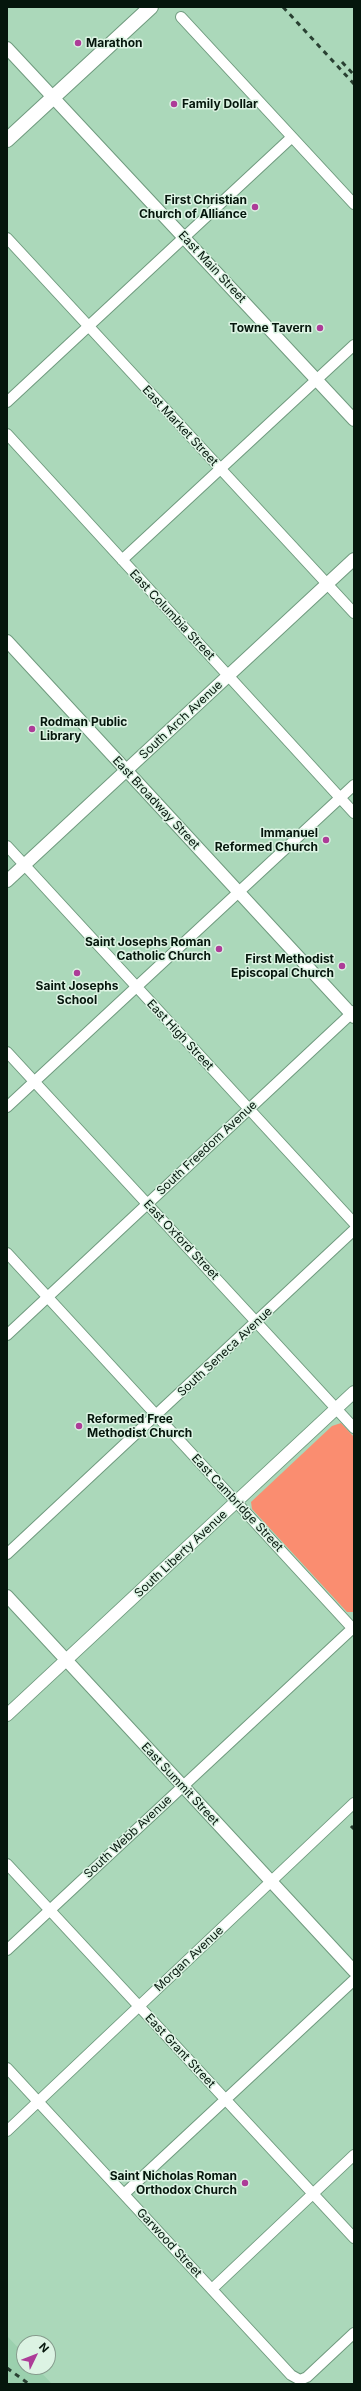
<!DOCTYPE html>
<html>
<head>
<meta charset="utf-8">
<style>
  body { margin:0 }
  #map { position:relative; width:361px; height:2391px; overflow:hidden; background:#abd8ba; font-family:Inter,sans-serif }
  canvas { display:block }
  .frame { position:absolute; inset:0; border:8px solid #05160c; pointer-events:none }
  .north { position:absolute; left:16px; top:2335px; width:40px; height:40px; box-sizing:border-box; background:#dcf3e3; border:1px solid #869b8d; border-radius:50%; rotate:47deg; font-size:11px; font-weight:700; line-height:16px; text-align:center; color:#05160c }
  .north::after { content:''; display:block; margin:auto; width:14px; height:18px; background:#ad3c98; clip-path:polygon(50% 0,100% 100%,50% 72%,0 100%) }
</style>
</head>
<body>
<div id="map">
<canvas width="361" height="2391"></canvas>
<div class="frame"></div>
<div class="north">N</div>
</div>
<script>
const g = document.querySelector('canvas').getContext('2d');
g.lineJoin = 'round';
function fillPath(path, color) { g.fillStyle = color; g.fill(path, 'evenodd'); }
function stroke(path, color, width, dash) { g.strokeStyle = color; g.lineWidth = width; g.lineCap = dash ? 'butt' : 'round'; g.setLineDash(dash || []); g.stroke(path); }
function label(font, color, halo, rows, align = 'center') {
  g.font = font + ' Inter,sans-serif'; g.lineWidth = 3; g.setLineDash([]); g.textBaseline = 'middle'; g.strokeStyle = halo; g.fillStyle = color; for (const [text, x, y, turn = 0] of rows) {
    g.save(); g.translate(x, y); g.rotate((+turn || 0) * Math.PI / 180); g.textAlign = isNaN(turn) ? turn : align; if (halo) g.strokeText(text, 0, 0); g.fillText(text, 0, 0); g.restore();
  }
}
fillPath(new Path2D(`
  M7,2336l17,18v13h12l16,17h-45z`), '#9bd0ae');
fillPath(new Path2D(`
  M341,1423l13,14v175h-7l-95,-103 -1,-7 81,-76z`), '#fa8d70');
const minor = new Path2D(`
  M181,17l173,187
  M7,238l347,375
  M7,402l285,-265
  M7,434l347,379
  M122,560l232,-215
  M7,846l347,377
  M7,1052l347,376
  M7,1107l347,-322
  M7,1253l347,377
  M7,1335l347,-324
  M7,1554l347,-324
  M7,1864l347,374
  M7,1950l347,-323
  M7,2068l284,307 9,5 7,-3 47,-44
  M7,2131l347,-328
  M124,2194l230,-214
  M212,2289l142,-134`);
const tertiary = new Path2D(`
  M7,48l347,372
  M7,641l347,376
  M7,881l347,-322
  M7,1596l347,375
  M7,1715l347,-323`);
const secondary = new Path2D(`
  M7,140l144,-133`);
stroke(minor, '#6f9a7e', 12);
stroke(tertiary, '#6f9a7e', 14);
stroke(secondary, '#6f9a7e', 16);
stroke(minor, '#fff', 10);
stroke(tertiary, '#fff', 12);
stroke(secondary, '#fff', 14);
stroke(new Path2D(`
  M283,7l71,77
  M342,62l12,13
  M351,1826l3,3
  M7,2368l22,16`), '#294032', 3, [5, 5]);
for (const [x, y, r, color] of [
  [78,43,4,"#ad3c98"],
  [174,104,4,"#ad3c98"],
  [255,207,4,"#ad3c98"],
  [320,328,4,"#ad3c98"],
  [32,729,4,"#ad3c98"],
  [326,840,4,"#ad3c98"],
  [219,949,4,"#ad3c98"],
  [342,966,4,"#ad3c98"],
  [77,973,4,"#ad3c98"],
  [79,1426,4,"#ad3c98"],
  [245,2183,4,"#ad3c98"]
]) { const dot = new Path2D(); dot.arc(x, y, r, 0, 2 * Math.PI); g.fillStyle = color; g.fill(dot); stroke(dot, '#dcf3e3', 1.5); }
label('bold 12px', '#05160c', '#dcf3e3', [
  ["Marathon",86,43,"left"],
  ["Family Dollar",182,104,"left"],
  ["First Christian",247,200],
  ["Church of Alliance",247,214],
  ["Towne Tavern",312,328],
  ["Rodman Public",40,722,"left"],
  ["Library",40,736,"left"],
  ["Immanuel",318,833],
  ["Reformed Church",318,847],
  ["Saint Josephs Roman",211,942],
  ["Catholic Church",211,956],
  ["First Methodist",334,959],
  ["Episcopal Church",334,973],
  ["Saint Josephs",77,986,"center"],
  ["School",77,1000,"center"],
  ["Reformed Free",87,1419,"left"],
  ["Methodist Church",87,1433,"left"],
  ["Saint Nicholas Roman",237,2176],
  ["Orthodox Church",237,2190]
], 'right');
label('12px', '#05160c', '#dcf3e3', [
  ["East Main Street",212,267,47],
  ["East Market Street",180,426,47],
  ["East Columbia Street",172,615,47],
  ["South Arch Avenue",181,720,-43],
  ["East Broadway Street",156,803,47],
  ["East High Street",180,1035,47],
  ["South Freedom Avenue",207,1148,-43],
  ["East Oxford Street",181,1240,47],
  ["South Seneca Avenue",225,1352,-43],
  ["East Cambridge Street",237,1503,47],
  ["South Liberty Avenue",181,1554,-43],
  ["East Summit Street",180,1784,47],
  ["South Webb Avenue",128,1837,-43],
  ["Morgan Avenue",189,1959,-43],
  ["East Grant Street",180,2051,47],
  ["Garwood Street",169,2243,47]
]);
</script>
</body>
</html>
